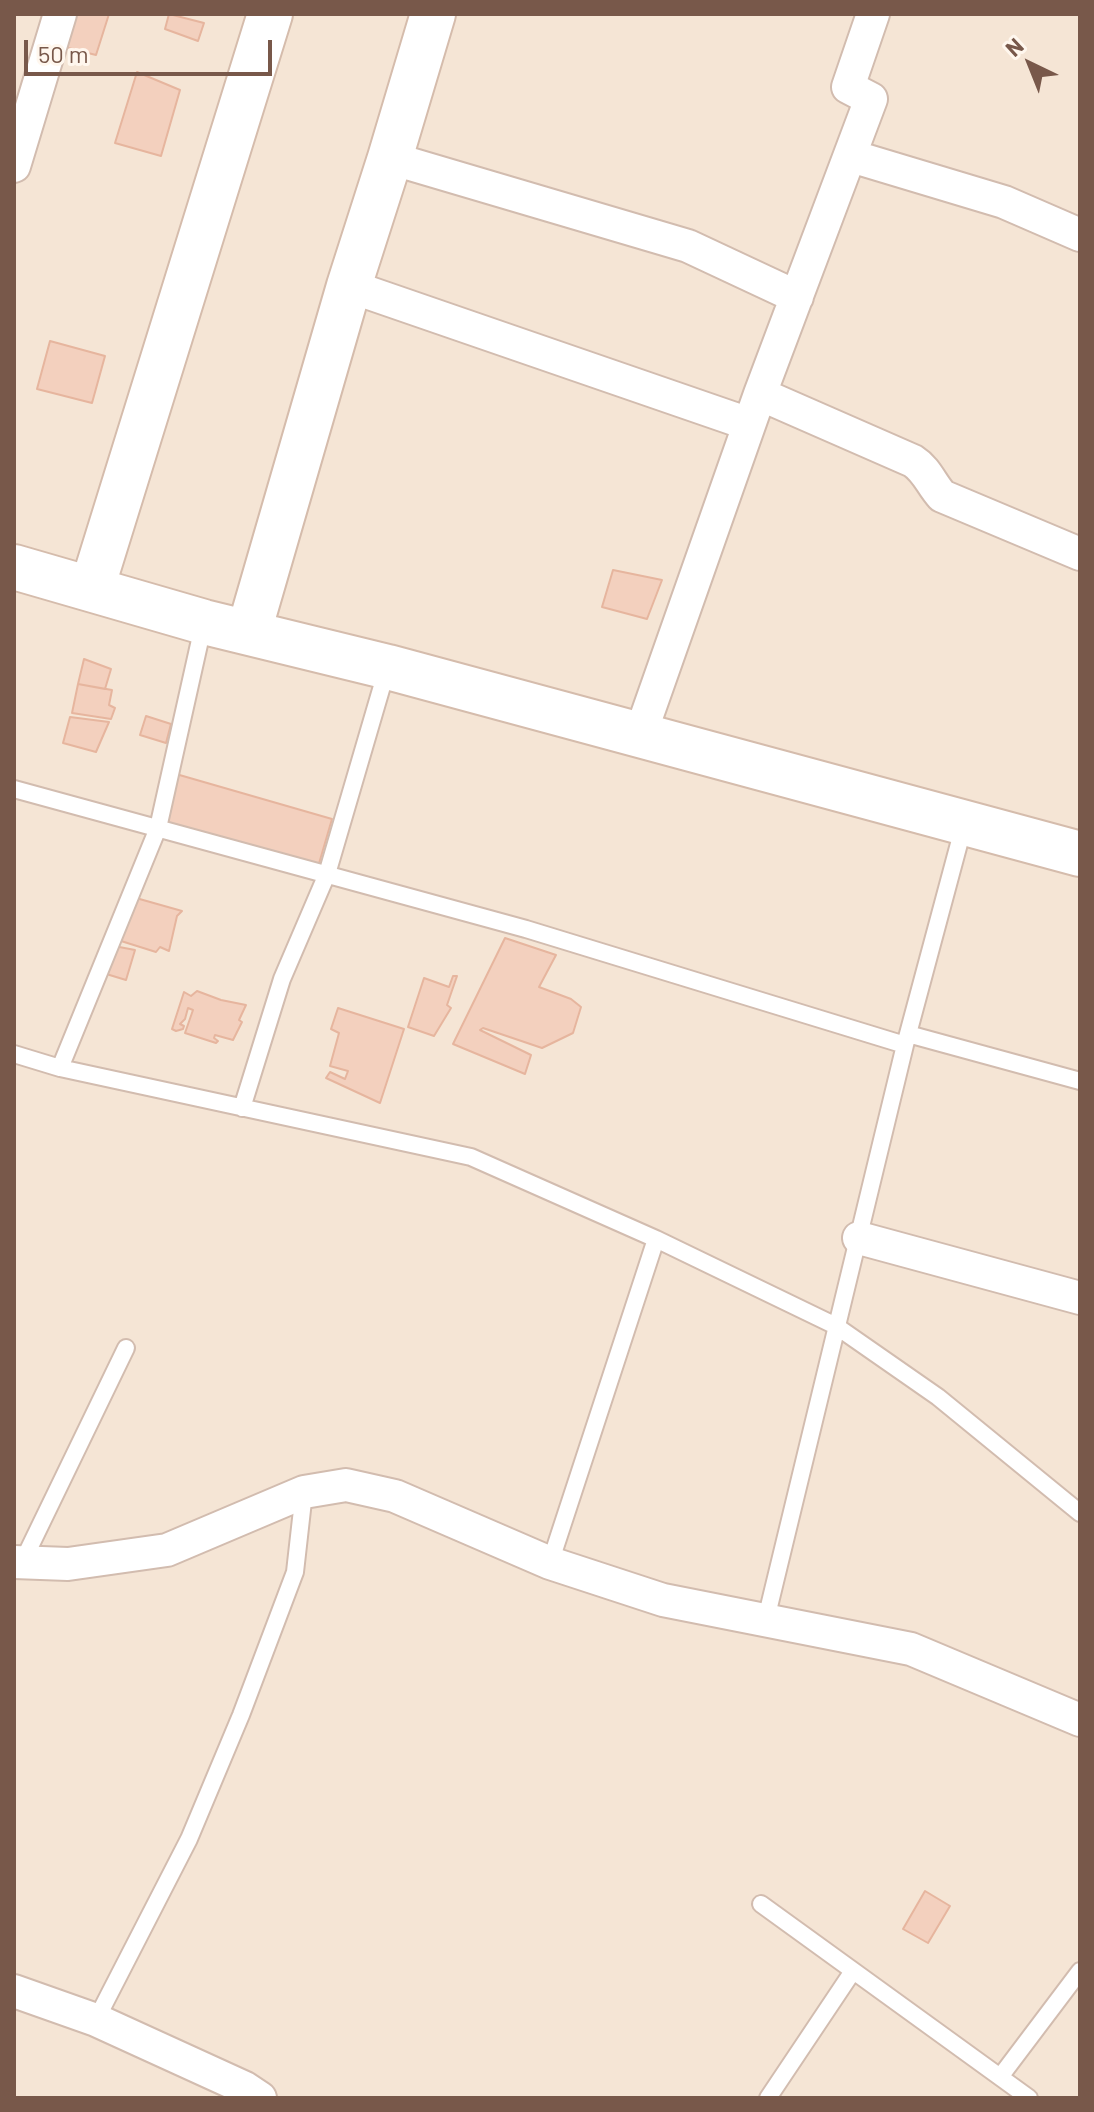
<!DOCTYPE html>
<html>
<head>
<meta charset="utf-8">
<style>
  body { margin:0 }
  #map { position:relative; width:1094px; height:2112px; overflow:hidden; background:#fdf3e7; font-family:Barlow,sans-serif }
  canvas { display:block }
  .frame { position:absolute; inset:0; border:16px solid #78584a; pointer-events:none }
  .north { position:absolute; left:990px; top:24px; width:80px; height:80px; -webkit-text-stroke:6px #fff7ee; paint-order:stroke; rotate:317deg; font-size:22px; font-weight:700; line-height:32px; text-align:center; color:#78584a }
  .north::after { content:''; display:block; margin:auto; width:28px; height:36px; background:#78584a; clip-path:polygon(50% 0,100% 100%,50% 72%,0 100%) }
  .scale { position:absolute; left:24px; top:40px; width:248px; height:36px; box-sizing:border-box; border:4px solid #78584a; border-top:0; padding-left:10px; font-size:24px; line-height:28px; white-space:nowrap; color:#78584a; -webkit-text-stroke:6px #fff7ee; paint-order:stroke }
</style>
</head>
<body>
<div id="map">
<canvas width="1094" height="2112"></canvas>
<div class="frame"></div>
<div class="north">N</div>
<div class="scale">50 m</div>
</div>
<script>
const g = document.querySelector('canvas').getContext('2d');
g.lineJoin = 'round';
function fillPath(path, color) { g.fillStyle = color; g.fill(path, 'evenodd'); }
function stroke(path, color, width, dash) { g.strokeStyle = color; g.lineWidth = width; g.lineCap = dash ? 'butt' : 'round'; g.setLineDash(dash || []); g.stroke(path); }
fillPath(new Path2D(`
  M14,14h1066v2084h-1066z`), '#f5e5d5');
const building = new Path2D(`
  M65,14h44l-13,41 -40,-10z
  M169,14l35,9 -6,18 -33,-12z
  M137,72l43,18 -19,66 -46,-13z
  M50,341l55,15 -13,47 -55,-14z
  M613,570l49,10 -15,39 -45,-12z
  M84,659l27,10 -6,20 -27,-5z
  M78,684l34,6 -3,15 6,3 -4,11 -39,-6z
  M146,716l25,8 -5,19 -26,-8z
  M70,717l39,5 -13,30 -33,-9z
  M176,774l156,45 -14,48 -151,-43z
  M136,898l46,13 -5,5 -8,35 -9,-4 -4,5 -35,-11z
  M505,938l51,17 -17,32 32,12 10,8 -8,26 -31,15 -59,-20 -3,2 51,25 -6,19 -72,-30z
  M114,946l21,4 -9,30 -23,-7z
  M453,976h4l-10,29 4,3 -17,28 -26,-9 16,-49 25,9z
  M197,991l24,9 25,5 -7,15 3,2 -9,18 -18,-5 -1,3 4,3 -2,2 -31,-10 8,-23 -5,-2 -3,11 -5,5 4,2 -1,3 -7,2 -4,-2 12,-37 7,4z
  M338,1008l66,21 -24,74 -54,-25 4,-6 15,7 3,-8 -18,-5 9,-33 -8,-4z
  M925,1891l25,15 -22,37 -25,-14z`);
fillPath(building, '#f3d0be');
stroke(building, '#e6b59e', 2);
const lane = new Path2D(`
  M14,789l512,140 379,116
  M908,1034l172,47
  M14,1054l46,14 411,89 185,82 180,87 102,71 142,116
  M60,1068l98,-240 46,-206
  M242,1108l40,-129 45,-105 60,-205
  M23,1561l103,-213
  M550,1563l106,-324
  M766,1619l139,-574 59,-220
  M761,1904l268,194
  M96,2020l93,-181 52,-124 54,-143 9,-80
  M1000,2077l80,-106
  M768,2098l85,-127`);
const street = new Path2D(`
  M851,156l153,46 76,33
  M390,158l298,88 109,51
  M14,166l46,-152
  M349,286l400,138
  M760,394l153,67c14,9 18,23 29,35l138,58
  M640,735l120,-341 111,-295 -23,-12 25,-73
  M859,1238l221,60
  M14,1562l54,2 99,-14 137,-58 42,-7 49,11 155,67 113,37 248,49 169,71
  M14,1991l82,29 149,68 15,10`);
const secondary = new Path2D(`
  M14,567l190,55 184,45 692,187
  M92,588l178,-574
  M249,631l100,-345 41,-128 43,-144`);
stroke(lane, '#d2bcaf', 20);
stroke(street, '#d2bcaf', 36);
stroke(secondary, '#d5bcac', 48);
stroke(lane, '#fff', 16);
stroke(street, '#fff', 32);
stroke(secondary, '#fff', 44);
</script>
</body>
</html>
